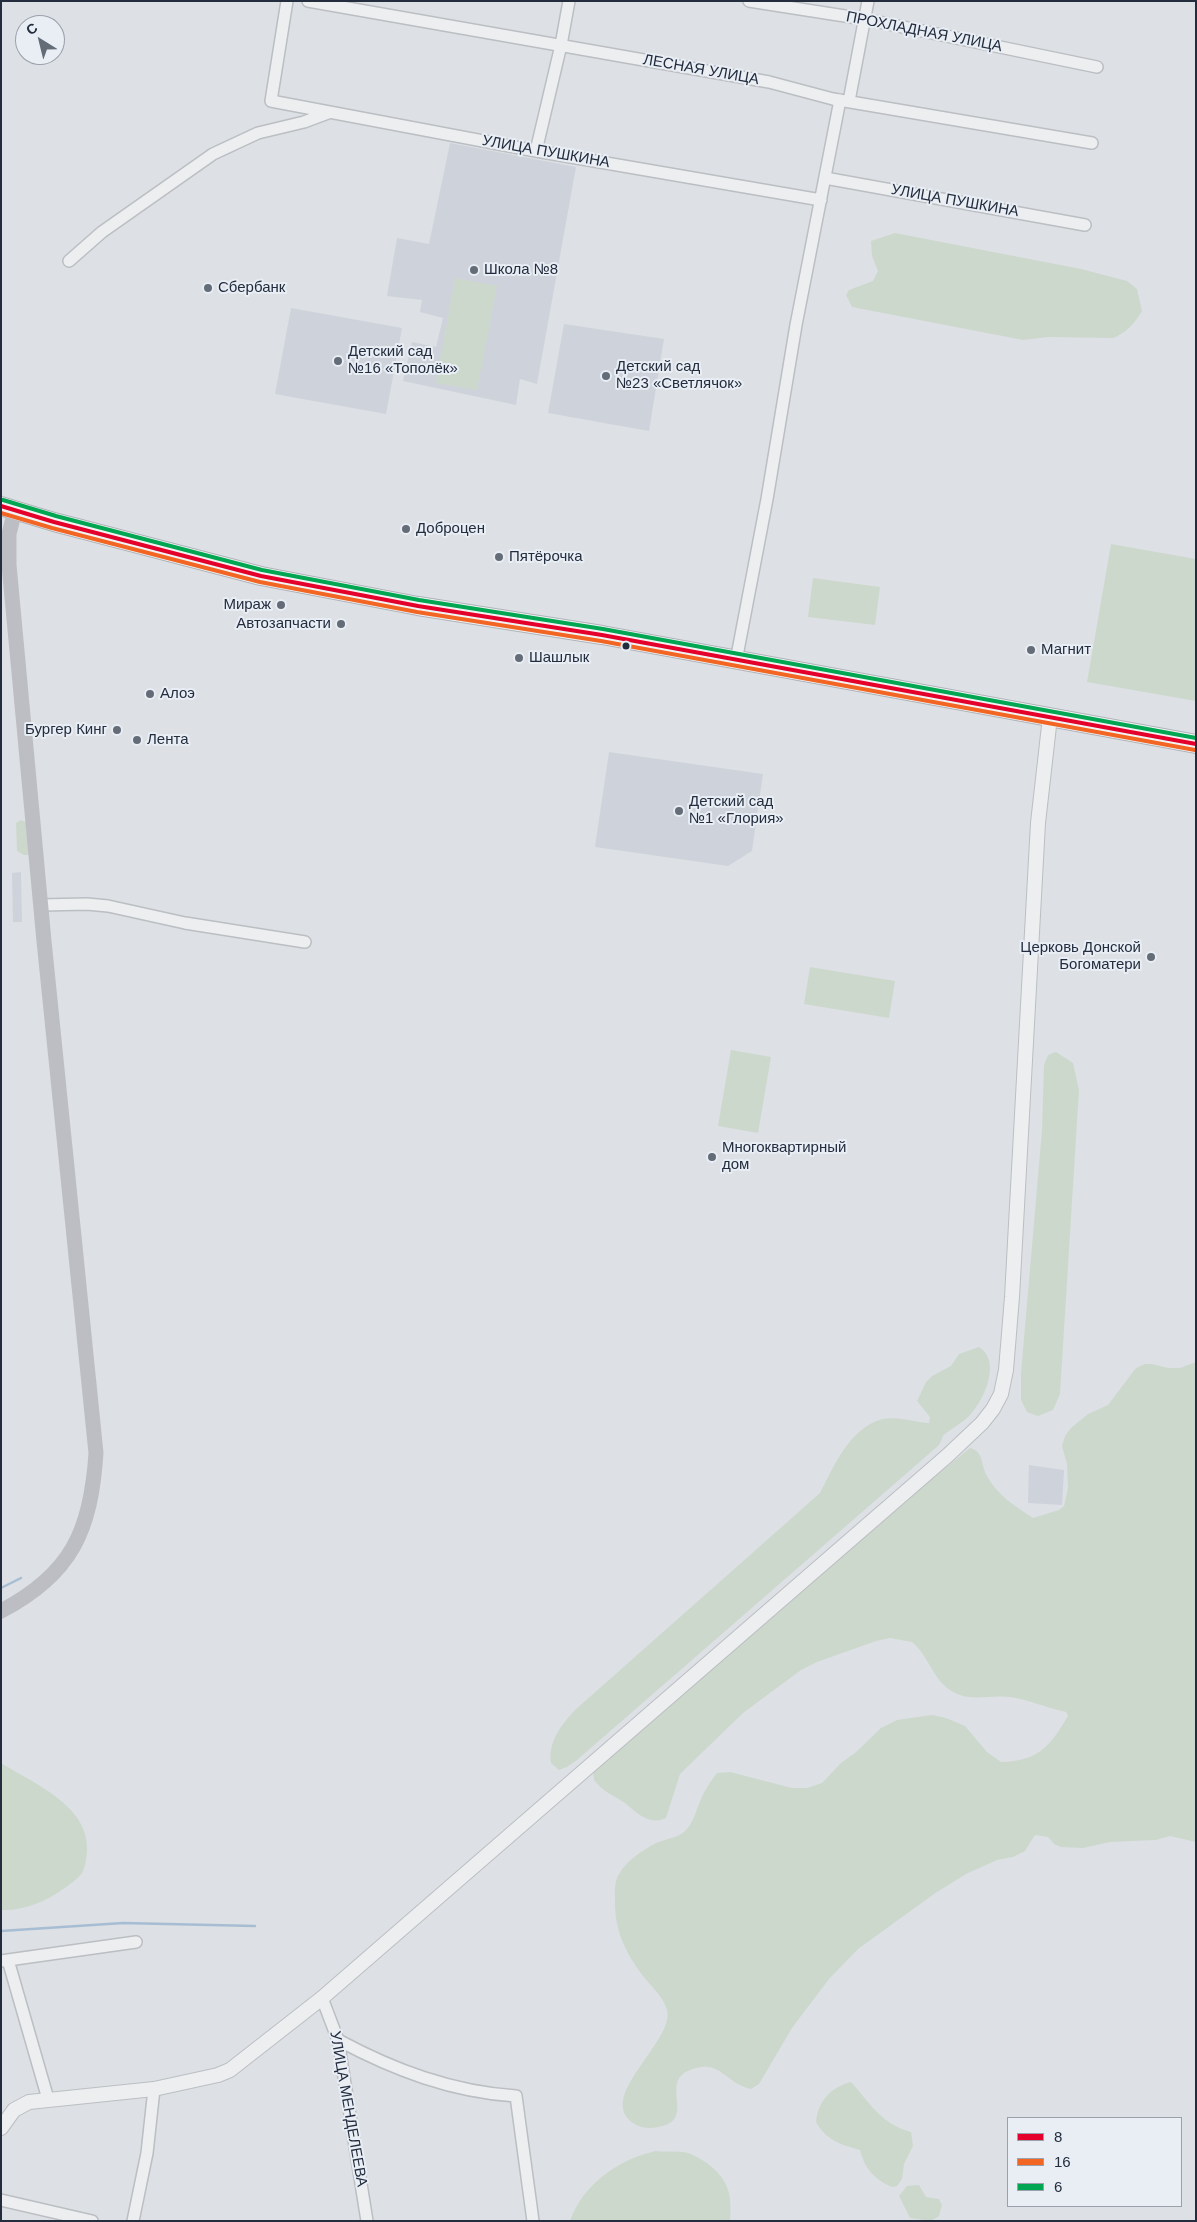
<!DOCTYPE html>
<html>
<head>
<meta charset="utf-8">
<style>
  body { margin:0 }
  #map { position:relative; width:1197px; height:2222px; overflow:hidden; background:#dde0e4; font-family:Arial,sans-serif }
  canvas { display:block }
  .frame { position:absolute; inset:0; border:2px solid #232d3e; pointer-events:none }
  .legend { position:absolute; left:1007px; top:2117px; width:175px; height:90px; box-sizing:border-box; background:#e9eef5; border:1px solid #9aa1ac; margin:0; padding:6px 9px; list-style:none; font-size:15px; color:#232d3e }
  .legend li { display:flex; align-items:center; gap:10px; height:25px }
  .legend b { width:25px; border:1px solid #9aa1ac }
  .north { position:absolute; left:15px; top:15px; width:50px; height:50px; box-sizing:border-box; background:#e9eef5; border:1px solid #9aa1ac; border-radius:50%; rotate:324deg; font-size:14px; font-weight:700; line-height:20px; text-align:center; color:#232d3e }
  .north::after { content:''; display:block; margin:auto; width:18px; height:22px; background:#646c78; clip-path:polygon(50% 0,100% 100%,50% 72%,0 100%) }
</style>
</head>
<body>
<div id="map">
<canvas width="1197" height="2222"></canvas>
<div class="frame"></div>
<ul class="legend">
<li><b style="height:6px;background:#e4002b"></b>8</li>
<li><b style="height:6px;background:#f26522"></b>16</li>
<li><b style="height:6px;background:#00a651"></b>6</li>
</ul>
<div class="north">С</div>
</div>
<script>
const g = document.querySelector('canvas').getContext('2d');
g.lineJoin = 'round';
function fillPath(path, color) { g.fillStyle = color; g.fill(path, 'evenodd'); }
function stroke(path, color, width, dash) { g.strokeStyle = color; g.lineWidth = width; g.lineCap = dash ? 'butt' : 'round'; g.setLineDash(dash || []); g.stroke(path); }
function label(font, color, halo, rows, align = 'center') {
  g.font = font + ' Arial,sans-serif'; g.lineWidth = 4; g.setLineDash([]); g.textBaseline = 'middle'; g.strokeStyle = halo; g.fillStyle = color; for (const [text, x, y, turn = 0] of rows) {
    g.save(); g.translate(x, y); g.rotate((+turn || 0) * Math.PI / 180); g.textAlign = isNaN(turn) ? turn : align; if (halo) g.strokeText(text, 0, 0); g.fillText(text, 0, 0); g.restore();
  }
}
fillPath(new Path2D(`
  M450,143l126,24 -39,217 -17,-5 -4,26 -113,-24 9,-39 24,5 7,-29 -23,-6 2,-12 -35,-4 10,-58 32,6z
  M291,308l111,20 -16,86 -111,-20z
  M564,324l100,15 -15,92 -101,-18z
  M609,752l154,22 -11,77 -24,15 -133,-19z
  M21,872l1,50h-9l-1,-49z
  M1029,1465l35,5 -2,35 -34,-2z`), '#ced3db');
fillPath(new Path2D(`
  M895,233l186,36 46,12 10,8 5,22c-7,12 -16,22 -29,27l-65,-1 -25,3 -171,-33 -6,-12 3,-5 24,-9 5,-10 -6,-15 -1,-15z
  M455,278l42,8 -20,104 -41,-7z
  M1111,544l85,15v142l-109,-19z
  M813,578l67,9 -5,38 -67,-8z
  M21,820l6,3 2,32h-5l-7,-4 -1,-28z
  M810,967l85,14 -6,37 -85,-14z
  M731,1050l40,7 -13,76 -40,-7z
  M1056,1052l17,11 6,27 -19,304 -7,16 -15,6 -11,-4 -6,-12v-27l21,-243 2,-65 4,-10z
  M979,1347c23,14 5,53 -9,68 -5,6 -25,18 -27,21 -2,4 -2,7 -5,10l-361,314 -10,7 -8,3 -8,-7c-3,-21 10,-38 24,-53l245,-217c14,-27 30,-66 63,-74 15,-3 31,3 46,4l1,-6 -13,-16 9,-19 6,-6 19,-10 8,-12z
  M1196,1362v480l-26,-6 -14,4 -46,2 -27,6 -22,-1 -7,-3 -6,-7 -13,-2 -10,16 -12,6 -16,3 -31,14 -32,20 -76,55 -29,30 -37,49 -33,56 -8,5c-26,-5 -30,-31 -61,-19 -32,12 8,51 -32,57 -8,2 -18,1 -25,-4 -38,-26 42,-82 34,-113 -2,-10 -13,-21 -19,-28 -20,-24 -34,-50 -33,-82 0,-9 -1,-18 4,-26 7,-13 24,-24 37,-31 9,-4 21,-5 28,-11 10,-9 12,-22 17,-33 4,-10 10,-18 16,-26l13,-1 62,16h15l15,-5 19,-20 14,-10 26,-25 16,-8 35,-5 14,3 19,8 22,26 14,10c38,-1 49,-16 67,-46l-2,-4c-19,-4 -36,-12 -56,-15 -22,-3 -43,7 -63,-9 -15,-12 -20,-34 -35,-46l-22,-4 -14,3 -59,21 -16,8 -58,43 -63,61 -14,44c-17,8 -29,-5 -41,-15 -12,-8 -22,-11 -31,-23l-1,-8 6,-7 263,-229 108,-88c14,3 11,18 17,28 9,18 29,31 46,42l26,-8 5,-4 4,-18 -1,-24 -5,-18 3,-10 6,-8 17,-14 20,-9 28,-37 9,-4h7l16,4h12z
  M1,1763c32,20 89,43 86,88 -2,23 -5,24 -22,37 -19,13 -40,23 -64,22z
  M851,2082c20,22 30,42 60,50l2,14 -9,18 -2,15 -5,7 -5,1c-18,-8 -27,-18 -32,-37 -19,-5 -34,-10 -44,-28 2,-21 15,-35 35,-40z
  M656,2151c9,1 18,0 27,1 8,1 18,7 24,11 22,17 25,31 23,58h-160c13,-37 49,-62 86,-70z
  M919,2185l7,12 13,2 3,6 -3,11 -8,5 -21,-3 -11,-22 8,-10z`), '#cdd8cd');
stroke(new Path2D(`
  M1,1588l20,-10
  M1,1931l122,-8 132,3`), '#a7bdd3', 2.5);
const minor = new Path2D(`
  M287,1l-16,100 265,50 285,49
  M308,1l461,81 64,17 259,44
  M749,1l115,18 233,48
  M849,101l19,-100
  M536,151l25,-106 8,-44
  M825,178l260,47
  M69,261l33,-29 111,-78 45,-21 46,-11 24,-9
  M736,661l31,-162 29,-174 44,-225
  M41,905l46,-1 21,2 77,17 120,19
  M8,1960l40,139
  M1,1961l135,-19
  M322,1998l16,42 29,181
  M338,2040c56,30 114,52 178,56l17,125
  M1,2200l91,21
  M133,2221l14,-68 7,-64`);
const tertiary = new Path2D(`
  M1,2128l13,-18 15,-8 125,-13 64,-14 12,-5 92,-72 625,-542 35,-33 11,-14 8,-15 5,-24 6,-73 26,-474 12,-106`);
const trunk = new Path2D(`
  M1,506l53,16 207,54 157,30 184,29 594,109`);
stroke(minor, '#bbbec2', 14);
stroke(tertiary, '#bbbec2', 16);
stroke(trunk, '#afb3b9', 20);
stroke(minor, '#edeef0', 11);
stroke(tertiary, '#edeef0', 14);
stroke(new Path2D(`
  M1,1611c71,-37 90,-81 95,-158l-52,-512 -35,-376v-31l6,-24`), '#bcbec4', 15);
stroke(trunk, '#f2f3f4', 18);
stroke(new Path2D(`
  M1,506l53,16 207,54 157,30 184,29 594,109`), '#e4002b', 4);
stroke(new Path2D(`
  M1,513l51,15 208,54 157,30 184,29 594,109`), '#f26522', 4);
stroke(new Path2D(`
  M3,500l53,16 206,54 157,30 184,29 593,109`), '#00a651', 4);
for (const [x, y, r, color] of [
  [474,270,5,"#646c78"],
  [208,288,5,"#646c78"],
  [338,361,5,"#646c78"],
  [606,376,5,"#646c78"],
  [406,529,5,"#646c78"],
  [499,557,5,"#646c78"],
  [281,605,5,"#646c78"],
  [341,624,5,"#646c78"],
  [626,646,4.5,"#232d3e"],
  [1031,650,5,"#646c78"],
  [519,658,5,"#646c78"],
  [150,694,5,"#646c78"],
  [117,730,5,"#646c78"],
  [137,740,5,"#646c78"],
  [679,811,5,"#646c78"],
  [1151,957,5,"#646c78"],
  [712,1157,5,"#646c78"]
]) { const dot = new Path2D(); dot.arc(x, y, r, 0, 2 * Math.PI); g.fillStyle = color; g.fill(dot); stroke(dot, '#e9eef5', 2); }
label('15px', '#232d3e', '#e9eef5', [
  ["ПРОХЛАДНАЯ УЛИЦА",924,32,11],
  ["ЛЕСНАЯ УЛИЦА",701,70,10],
  ["УЛИЦА ПУШКИНА",546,152,10],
  ["УЛИЦА ПУШКИНА",955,201,10],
  ["УЛИЦА МЕНДЕЛЕЕВА",348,2109,80]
]);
label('15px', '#232d3e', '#e9eef5', [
  ["Школа №8",484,270],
  ["Сбербанк",218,288],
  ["Детский сад",348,352],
  ["№16 «Тополёк»",348,369],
  ["Детский сад",616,367],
  ["№23 «Светлячок»",616,384],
  ["Доброцен",416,529],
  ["Пятёрочка",509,557],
  ["Мираж",271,605,"right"],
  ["Автозапчасти",331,624,"right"],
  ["Магнит",1041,650],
  ["Шашлык",529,658],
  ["Алоэ",160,694],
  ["Бургер Кинг",107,730,"right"],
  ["Лента",147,740],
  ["Детский сад",689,802],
  ["№1 «Глория»",689,819],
  ["Церковь Донской",1141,948,"right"],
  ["Богоматери",1141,965,"right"],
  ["Многоквартирный",722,1148],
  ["дом",722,1165]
], 'left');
</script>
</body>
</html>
